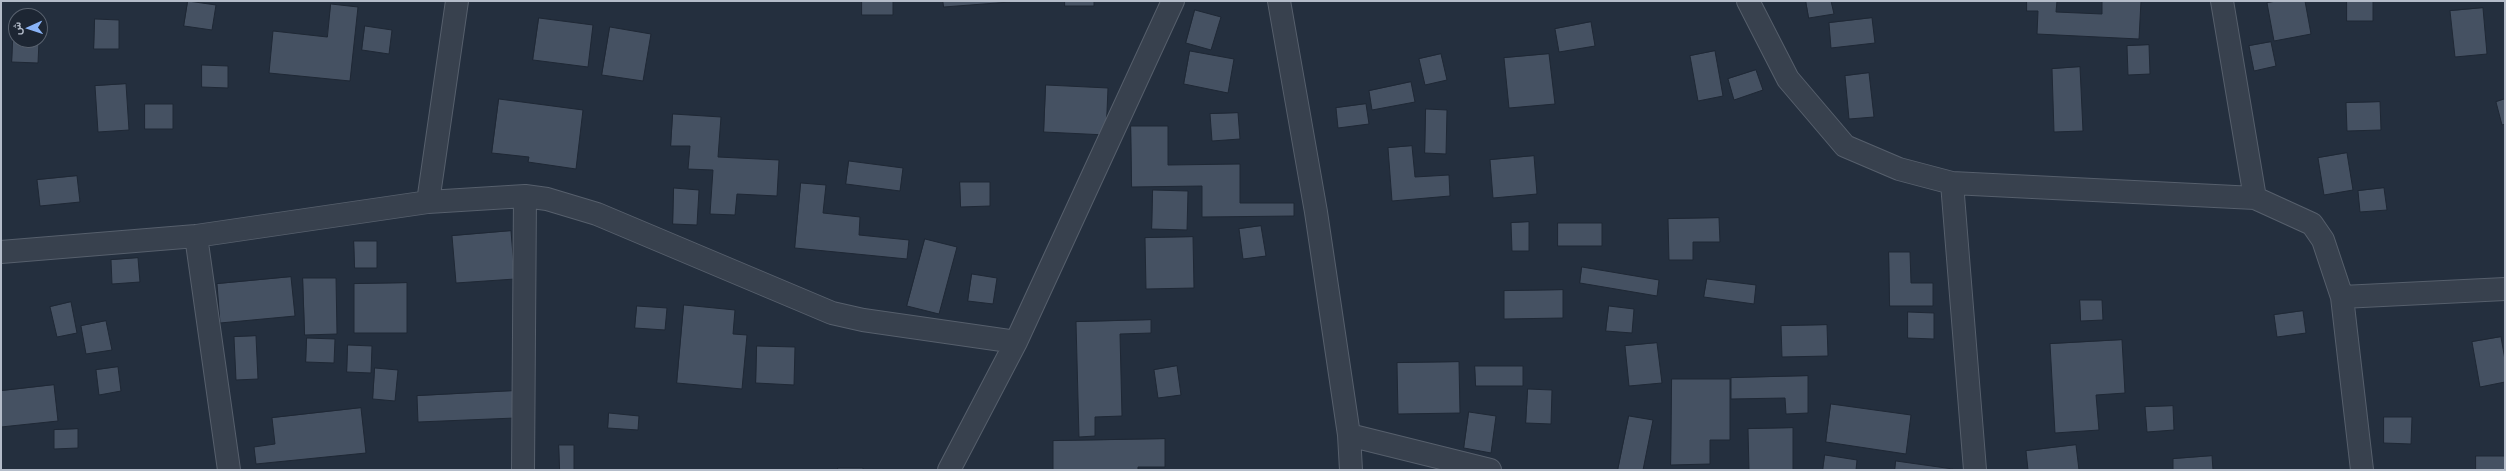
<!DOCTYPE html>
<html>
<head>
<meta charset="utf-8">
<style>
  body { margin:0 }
  #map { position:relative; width:2506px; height:471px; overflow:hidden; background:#242f3e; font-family:Lato,Vazirmatn,sans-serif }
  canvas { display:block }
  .frame { position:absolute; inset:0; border:2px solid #b4bcc9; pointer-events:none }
  .north { position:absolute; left:8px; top:8px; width:40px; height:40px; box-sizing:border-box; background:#1d2633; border:1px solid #59626f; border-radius:50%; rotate:267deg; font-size:11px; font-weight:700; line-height:16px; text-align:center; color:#b4bcc9 }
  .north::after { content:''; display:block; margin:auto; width:14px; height:18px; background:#8ab4f8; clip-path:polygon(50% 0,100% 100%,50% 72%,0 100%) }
</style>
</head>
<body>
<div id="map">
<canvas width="2506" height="471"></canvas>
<div class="frame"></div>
<div class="north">ش</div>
</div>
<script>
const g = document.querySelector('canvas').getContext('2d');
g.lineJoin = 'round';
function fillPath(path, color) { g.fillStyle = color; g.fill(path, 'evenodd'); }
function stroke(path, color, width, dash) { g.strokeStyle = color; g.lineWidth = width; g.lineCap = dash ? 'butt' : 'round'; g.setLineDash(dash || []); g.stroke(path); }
const building = new Path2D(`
  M188,1l28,4 -4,25 -28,-4z
  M862,1h31v14h-31z
  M943,1h67v1l-66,5z
  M1065,1h29v5h-29z
  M1806,1h25l3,13 -25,4z
  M2027,1h30l-1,11 46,2v-13h39l-2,38 -102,-5 1,-23h-11z
  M2277,1h28l6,33 -37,7 -7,-38z
  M2347,1h26v20h-26z
  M331,4l27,3 -8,74 -81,-8 4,-42 54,6z
  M2483,8l4,46 -32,3 -5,-46z
  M1195,10l26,7 -10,33 -25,-7z
  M539,18l54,7 -5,42 -55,-7z
  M1872,18l3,25 -44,5 -2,-25z
  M95,19l24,1v29h-25z
  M1591,22l4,24 -36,6 -4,-23z
  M365,26l27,4 -3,24 -27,-4z
  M610,27l41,7 -8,47 -41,-6z
  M13,40l26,1 -1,22 -26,-1z
  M2271,42l5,24 -22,5 -5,-25z
  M2149,45l1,29 -22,1 -1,-29z
  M1190,51l44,8 -6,34 -44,-9z
  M1715,51l8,45 -25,5 -8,-45z
  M1441,54l6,26 -22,5 -6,-26z
  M1549,54l6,50 -46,4 -5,-50z
  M202,65l26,1v22l-26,-1z
  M2080,67l3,64 -29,1 -2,-63z
  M1756,70l7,20 -29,10 -6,-21z
  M1869,73l5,44 -25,2 -4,-43z
  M1411,82l4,20 -43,8 -3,-19z
  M126,84l3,46 -31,2 -3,-46z
  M1046,85l62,3 -2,47 -62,-3z
  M499,99l84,11 -7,59 -48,-7 1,-5 -37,-4z
  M2505,99v25l-3,1 -6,-23z
  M2380,102l1,28 -34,1 -1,-28z
  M145,104h28v25h-28z
  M1366,104l3,20 -31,4 -2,-20z
  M1426,109l21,1 -1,44 -21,-1z
  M1238,113l2,26 -28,2 -2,-27z
  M673,114l48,3 -3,40 61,3 -2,36 -40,-2 -2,21 -25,-1 3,-44 -25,-1 2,-23h-19z
  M1131,126h37v39l72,-1v39h54v13l-92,1v-31l-70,1z
  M1412,146l3,31 34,-2 1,21 -58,5 -4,-53z
  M2347,153l6,37 -29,5 -6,-37z
  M1534,156l3,38 -44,4 -3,-38z
  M849,161l54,7 -3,23 -54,-7z
  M77,176l3,26 -40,4 -3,-26z
  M960,182h30v24l-29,1z
  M801,183l25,2 -3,28 37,4 -1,18 50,5 -2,19 -112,-11z
  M674,188l25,2 -2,35 -24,-1z
  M2384,188l3,22 -27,2 -2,-21z
  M1153,190l35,1 -1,39 -35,-1z
  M1719,218l1,24h-27v18h-24l-1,-41z
  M1529,222v29h-17l-1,-28z
  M1558,223h44v23h-44z
  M1261,226l5,30 -23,3 -4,-30z
  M511,231l4,48 -59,4 -4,-47z
  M1193,237l1,51 -48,1 -1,-51z
  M925,239l32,8 -18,67 -32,-8z
  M354,241h23v27h-22z
  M1889,252h21l1,31h22v23h-43z
  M138,258l2,24 -28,2 -1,-24z
  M1582,267l77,13 -2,16 -77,-13z
  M972,274l25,4 -4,26 -25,-3z
  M291,277l4,39 -75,7 -3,-39z
  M303,278h33l1,56 -32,1z
  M1707,279l49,6 -2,19 -50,-7z
  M407,283v50h-53v-49z
  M1563,290v28l-59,1v-28z
  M2080,300h22l1,20 -22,1z
  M71,302l6,31 -20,4 -7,-30z
  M684,305l51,5 -2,24 14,1 -5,54 -65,-6z
  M637,306l30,2 -2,22 -30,-2z
  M1609,306l25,3 -2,24 -26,-2z
  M2303,311l3,22 -29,4 -3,-22z
  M1908,312l26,1v26l-26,-1z
  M1151,320v13l-31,1 2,82 -27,1v19l-16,1 -3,-115z
  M106,321l6,29 -26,4 -5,-28z
  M1827,325l1,31 -46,1 -1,-31z
  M256,336l2,43 -22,1 -2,-43z
  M2501,337l4,23v22l-25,5 -8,-45z
  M307,338l28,1 -1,24 -28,-1z
  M2122,340l3,53 -29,2 3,35 -44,3 -5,-89z
  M1657,343l5,40 -33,3 -4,-40z
  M348,345l24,1 -1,27 -24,-1z
  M757,346l38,1 -1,38 -38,-2z
  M1459,362l1,51 -62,1 -1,-51z
  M1177,366l4,29 -23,3 -4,-28z
  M1475,366h48v20h-47z
  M118,367l3,24 -22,4 -3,-25z
  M375,368l23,2 -3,31 -22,-2z
  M1808,376v37l-22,1 -1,-16 -54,1v-21z
  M1672,379h58v61h-20v24l-39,1z
  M54,385l4,36 -57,6v-36z
  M1528,389l24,1 -1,34 -25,-1z
  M513,391l2,27 -97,4 -1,-26z
  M1831,404l80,11 -5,39 -80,-12z
  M2173,406l1,24 -27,2 -2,-25z
  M361,408l5,45 -110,11 -2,-17 21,-3 -3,-26z
  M1469,412l27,4 -5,37 -27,-5z
  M609,413l30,3 -1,14 -30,-2z
  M1629,416l24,4 -10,50h-25z
  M2384,417h28l-1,27 -27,-1z
  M1793,428v42h-44l-1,-41z
  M78,429v19l-24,1v-19z
  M1165,439v28h-27v3h-85v-29z
  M559,445h15v25h-14z
  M2076,445l3,25h-51l-2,-19z
  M1825,455l32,5 -1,10h-33z
  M2212,456l1,14h-40v-11z
  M2476,456h29v14h-29z
  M1896,461l57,8v1h-58z
  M838,468h25v2h-25z`);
fillPath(building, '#455162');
stroke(building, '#1f2835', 1);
const street = new Path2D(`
  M1279,1l37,211 33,223 2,35
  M1748,1l40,78 57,67 54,23 53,14
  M2222,1l33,197
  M428,202l29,-201
  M196,236l33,234
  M1,252l195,-16 232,-34 97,-6 22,3 50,15 235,99 31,7 153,22
  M1349,435l141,35
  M523,470l2,-274
  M949,470l67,-128 157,-341
  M1975,470l-23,-287 303,15 57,26 11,16 19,57
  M2362,470l-20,-173 163,-8`);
stroke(street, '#565f6c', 24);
stroke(street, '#38414e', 22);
</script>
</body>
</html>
